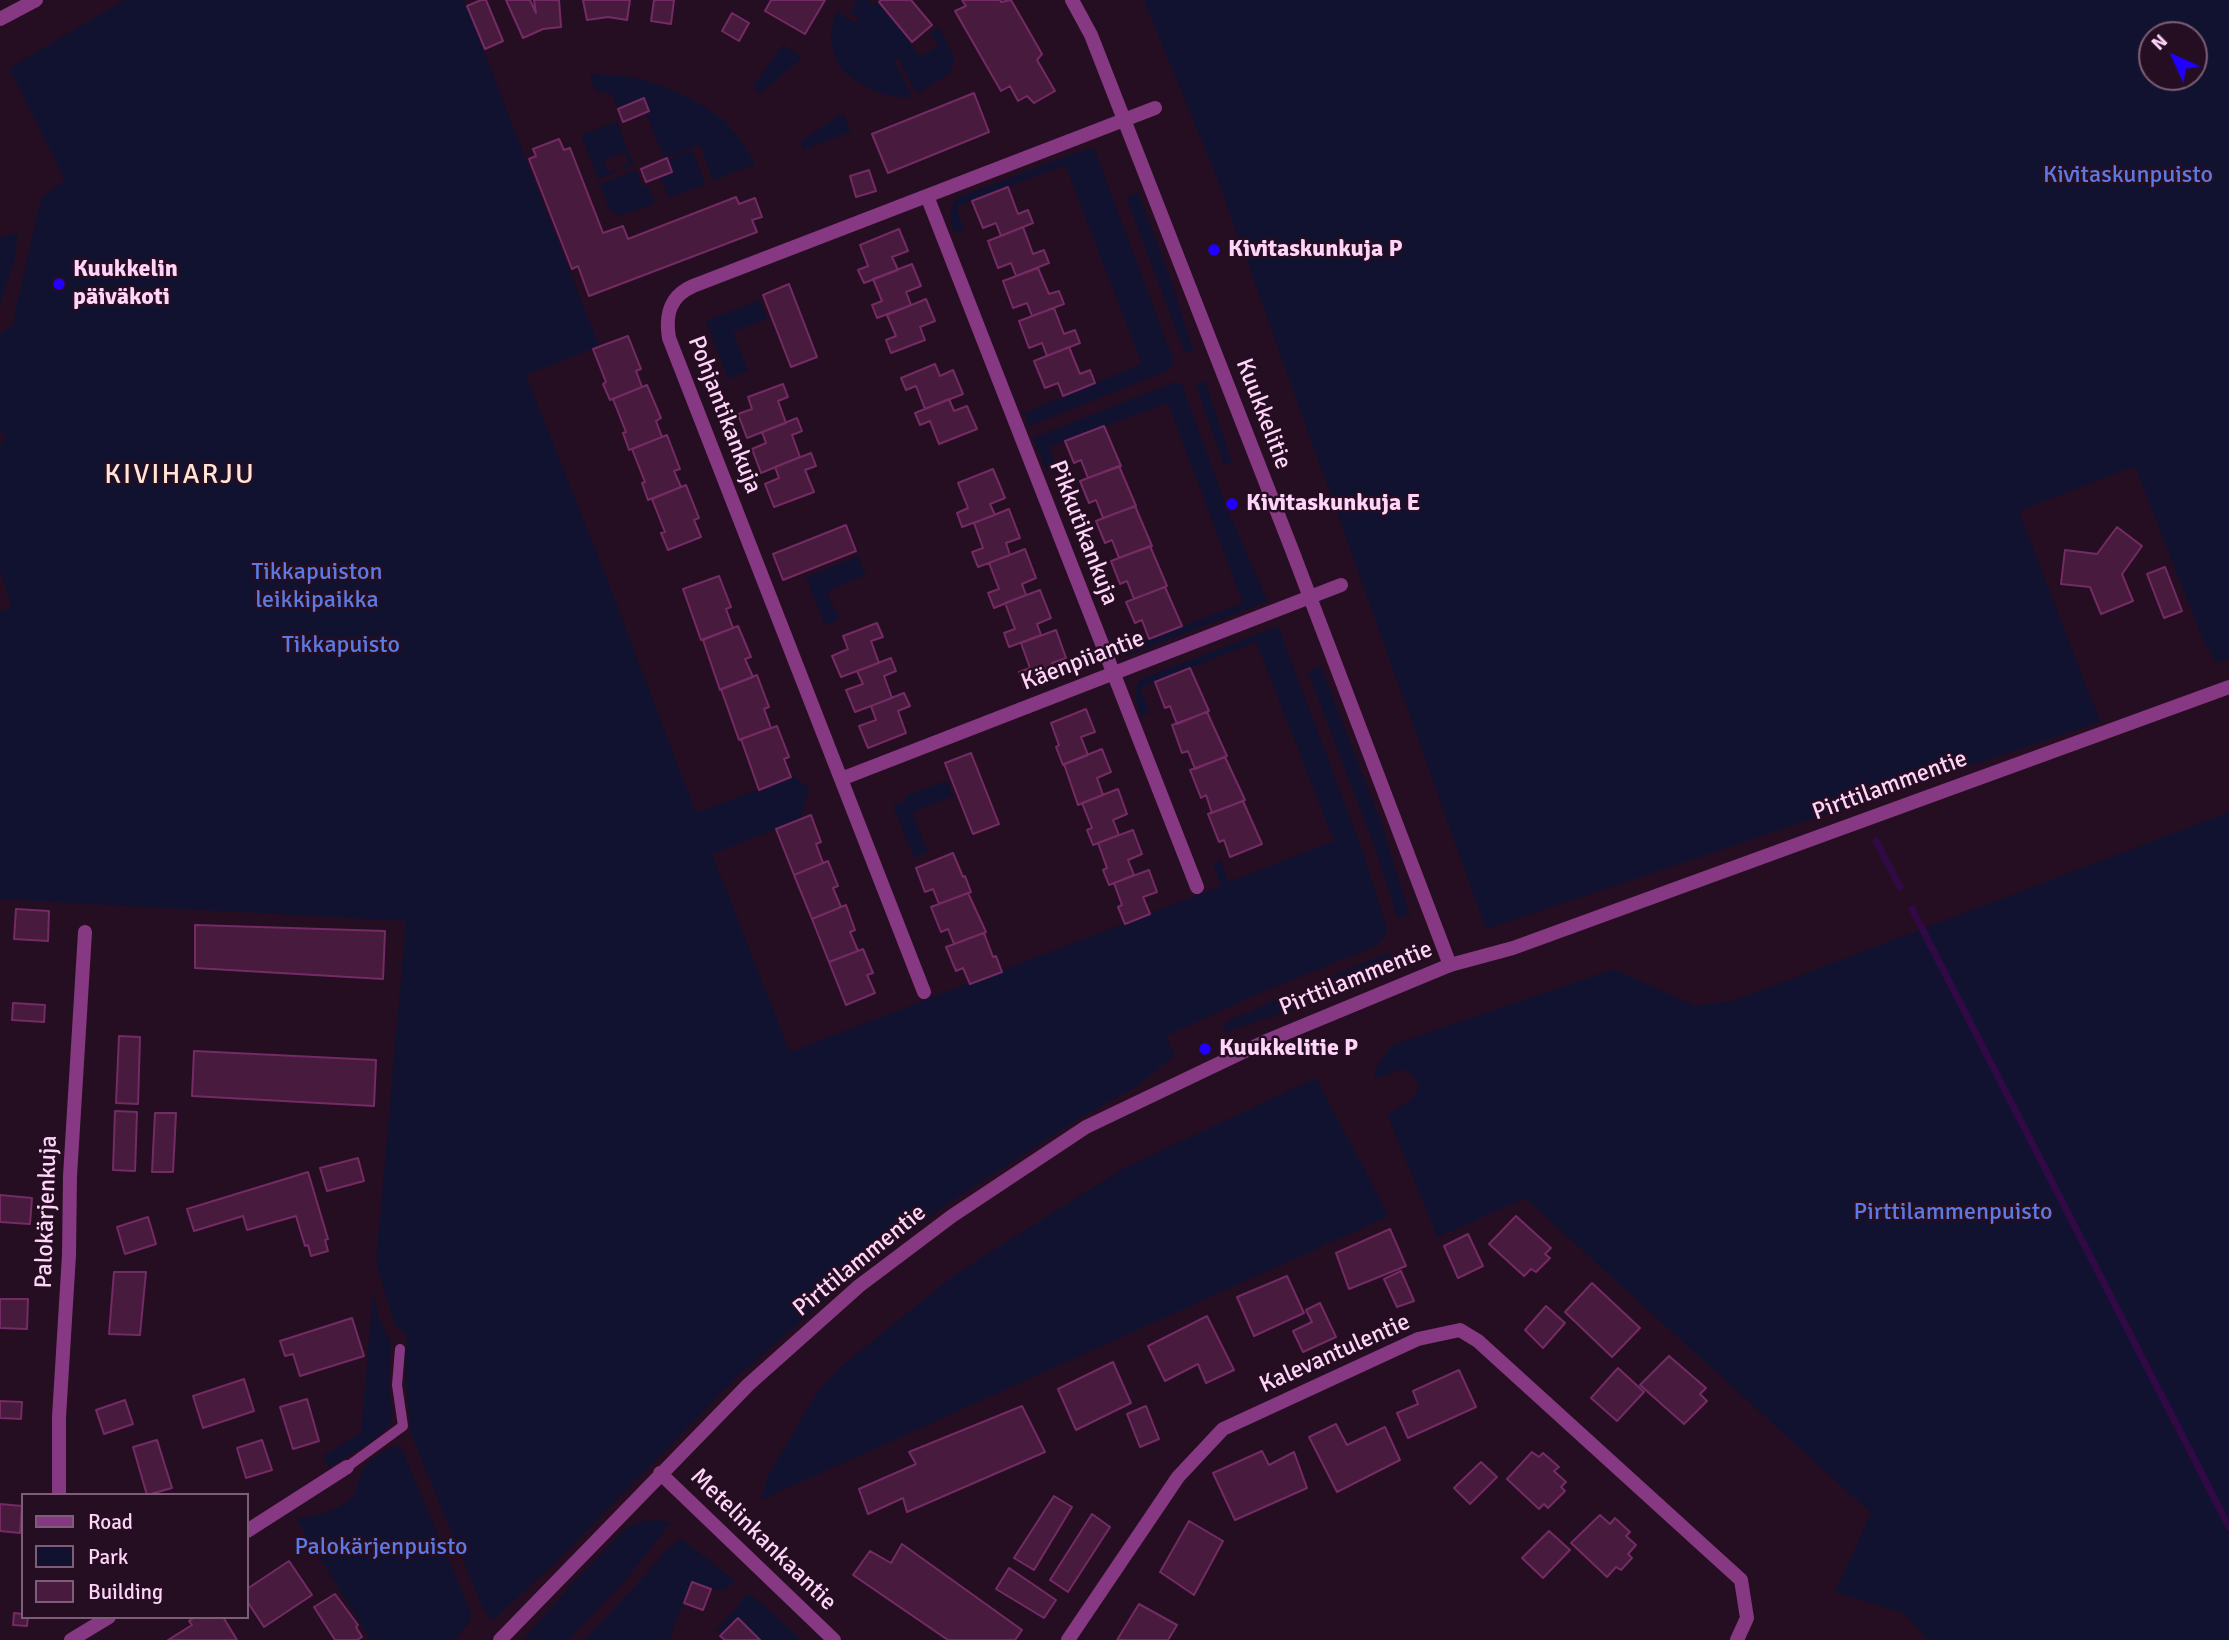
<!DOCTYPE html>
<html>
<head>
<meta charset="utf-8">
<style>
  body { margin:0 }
  #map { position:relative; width:2229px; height:1640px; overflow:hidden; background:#260e22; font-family:Signika,sans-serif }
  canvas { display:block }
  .legend { position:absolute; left:21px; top:1493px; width:228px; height:126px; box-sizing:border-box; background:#260e22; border:2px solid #7d5d78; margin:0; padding:9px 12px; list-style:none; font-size:21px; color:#ffd4f9 }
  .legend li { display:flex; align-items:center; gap:14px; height:35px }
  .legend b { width:35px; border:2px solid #7d5d78 }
  .north { position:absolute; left:2138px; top:21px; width:70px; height:70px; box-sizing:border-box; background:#260e22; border:2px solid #7d5d78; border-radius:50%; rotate:315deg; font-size:19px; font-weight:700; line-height:28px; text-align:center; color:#ffd4f9 }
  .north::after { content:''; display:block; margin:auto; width:24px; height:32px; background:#2000ff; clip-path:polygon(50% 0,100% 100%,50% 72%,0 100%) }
</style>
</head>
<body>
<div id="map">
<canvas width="2229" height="1640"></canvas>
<ul class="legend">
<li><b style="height:9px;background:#863882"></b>Road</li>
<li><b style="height:19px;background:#111230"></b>Park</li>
<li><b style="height:19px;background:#481a3d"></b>Building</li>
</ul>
<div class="north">N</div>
</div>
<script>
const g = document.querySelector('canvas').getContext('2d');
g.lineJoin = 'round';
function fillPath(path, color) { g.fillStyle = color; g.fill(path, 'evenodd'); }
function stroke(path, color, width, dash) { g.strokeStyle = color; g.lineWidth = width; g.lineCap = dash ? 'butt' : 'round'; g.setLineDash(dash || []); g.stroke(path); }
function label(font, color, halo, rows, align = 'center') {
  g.font = font + ' Signika,sans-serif'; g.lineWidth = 5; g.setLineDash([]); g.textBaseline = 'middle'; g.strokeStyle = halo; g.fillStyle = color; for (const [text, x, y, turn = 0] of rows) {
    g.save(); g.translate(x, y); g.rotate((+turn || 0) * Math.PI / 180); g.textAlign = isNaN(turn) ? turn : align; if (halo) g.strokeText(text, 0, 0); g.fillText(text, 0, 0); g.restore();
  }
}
fillPath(new Path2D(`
  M125,0h339l135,346 -73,29 79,199 91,239 98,-37 15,13 -9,31 -88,34 78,198 431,-166 -7,-21 6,-5 9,22 105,-41 -78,-199 -116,46 10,26 -9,1c-5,-13 -10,-24 0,-36l137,-53 86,229 23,73 -1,7 -10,11 -121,49 -89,41 9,19 -36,30 -59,33 -136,88 -92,71 -113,98 -185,189 -61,56 -11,-14 -71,-172 -6,-61 2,-37 -12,-11 -19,-62 30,-342 -406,-22v-287l11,-6 -11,-36v-123l5,-11 -5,-4v-99l12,-7 29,-128 24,-18 -56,-112z
  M852,0h16l4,5 9,-5 -2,2 33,40 -2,2 11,13 18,-12 -9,-12 9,-6 15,29 -3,16 -32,21 -5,-4 -16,-31 -4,2 18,36c-21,6 -55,-11 -70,-27 -4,-4 -9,-18 -10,-25 -2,-11 1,-23 4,-33l19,12 4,-4 -9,-6 7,-9z
  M1144,0h1085v659l-13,4 -13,-23 -68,-174 -116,45 81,211 -614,207 -267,-746zM2194,35v42h-42v-42z
  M783,44l19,14 -43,36 -6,-8z
  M591,74c16,1 33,1 49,5 28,7 61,23 83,41 13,12 23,29 32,44l-42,17 -13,-36 -36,13 -18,-45 3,-2 -5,-12 -26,10 -6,-15 -16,-3 -6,-13z
  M843,113l8,18 -48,19 -3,-8z
  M617,121l17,44 -11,5 -1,-3 7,-3 -5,-12 -20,8 4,12 7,-3 1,3 -18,7 -17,-44z
  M1094,148l80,214 -5,8 -140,56 -5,-13 118,-49 -77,-199 -109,42 8,23 -6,2 -5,-2c-3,-12 -5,-22 4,-32l115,-44z
  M692,150l14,34 -37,14 -9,-21 12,-5 -5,-12z
  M636,170l7,17 5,-1 7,18 -36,12 -10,-8 -9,-24z
  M1138,192l32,85 23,73 -8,3 -59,-156z
  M17,233l-1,22 -16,49v-67z
  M760,300l7,19 -34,13 15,39 -20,8 -22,-58z
  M1205,381l27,81 -8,3 -28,-80z
  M1175,382l7,3 48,131 38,85 -141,55 -7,-3 4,-5 119,-45 -75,-200 -119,44 8,22 -7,2 -4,-2 -13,-31z
  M858,556l8,19 -39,16 12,29 -14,5 -19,-48z
  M1321,666l61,159 28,91 -13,2 -22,-70 -67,-176z
  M947,780l6,16 -41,16 16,40 -14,6 -21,-52 13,-5 -1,-5z
  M2229,812v828h-301l-24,-27 -69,-21 36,-79 -346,-315 -87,39 -51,-122 27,-18 5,-12 -8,-11 -9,-5 -27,10 -1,-8 18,-26 222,-76 81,37 38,-5z
  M1390,952l4,8c-20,16 -41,25 -65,34l-6,-14z
  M1290,994l6,14 -70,24 -2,-7 4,-4z
  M1316,1078l73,138 -628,284 7,-24 48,-82 22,-25 119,-96 167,-105z
  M373,1293l6,25 12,24 -2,43 3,33 -3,8 -10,10 -50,32 -6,-12 38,-23z
  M397,1446l5,4 69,162 -1,10 -16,18h-87l2,-3 -73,-118c21,-5 39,-5 56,-22 5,-6 5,-13 8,-20 4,-14 23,-28 37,-31z
  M655,1520l16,2 -47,60 -56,58h-45l51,-58 53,-55 15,-6z
  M682,1539l53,42 -11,10 -13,-2 -19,-7 -22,55 6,3h-92c21,-22 42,-43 62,-66 11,-12 20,-28 36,-35z
  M748,1593l15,11 38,36h-41l-22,-22 -18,18 -4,-5z`), '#111230');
stroke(new Path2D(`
  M1876,841l24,46
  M1912,909l317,618`), '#300945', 7);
const building = new Path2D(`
  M481,0h5l17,41 -18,8 -18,-43z
  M506,0h24l6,13 -2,-13h25l2,27 -18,2 -20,9z
  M583,0h47l-3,20 -19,-3 -21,3z
  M654,0h20l-3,24 -20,-3z
  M771,0h54l-20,34 -40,-23z
  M881,0h30l21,25 -20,17 -33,-40z
  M962,0h38l1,2 10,-2 31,54 -5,6 18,31 -21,12 -7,-7 -9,5 -8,-15 -9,5 -46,-80 11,-5z
  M732,13l17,10 -10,18 -17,-10z
  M974,93l15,39 -101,41 -16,-39z
  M644,98l5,13 -26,11 -5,-13z
  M559,139l5,11 6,-2 33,85 20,-7 5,13 108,-42 3,7 16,-6 7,19 -10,3 5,12 -168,64 -11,-30 -6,3 -43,-110 7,-3 -3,-7z
  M667,158l5,14 -26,10 -5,-13z
  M869,170l7,21 -20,6 -6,-21z
  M1008,187l10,27 10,-4 5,13 -32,13 -5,-13 -13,5 -11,-27z
  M1023,227l10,27 11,-4 5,13 -33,13 -5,-13 -13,5 -10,-27z
  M899,229l9,22 -16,6 6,13 -34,13 -6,-13 10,-4 -8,-21z
  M912,264l9,22 -15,6 5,13 -34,13 -5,-13 10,-4 -9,-22z
  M1038,268l11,26 10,-3 5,13 -32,12 -5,-13 -14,5 -10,-27z
  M789,284l28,73 -26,10 -28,-72z
  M926,299l9,22 -15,6 5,13 -34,13 -5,-13 10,-4 -9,-21z
  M1054,308l10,26 11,-4 5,13 -33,13 -5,-13 -13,5 -10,-27z
  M628,336l13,33 -5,2 6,16 -32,13 -7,-16 3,-2 -13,-33z
  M1069,347l11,27 10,-4 5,13 -32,13 -5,-13 -13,5 -11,-27z
  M935,364l5,12 13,-6 10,24 -38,15 -9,-23 -10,4 -5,-12z
  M783,384l5,13 -10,4 8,22 -39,15 -9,-24 14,-5 -4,-12z
  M647,385l14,33 -5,3 6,16 -33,13 -6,-17 3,-1 -13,-33z
  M949,399l5,12 13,-5 10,23 -38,15 -9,-23 -10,4 -5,-12z
  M797,418l5,13 -10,4 8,22 -39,16 -9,-24 14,-6 -4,-11z
  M1104,426l17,40 -33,12 -7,-18 -7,3 -9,-22z
  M667,435l13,34 -6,2 7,16 -33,13 -6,-17 3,-1 -13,-33z
  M811,453l5,13 -11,4 9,22 -40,15 -9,-23 14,-6 -4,-11z
  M1119,466l17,40 -33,12 -7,-18 -7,3 -9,-22z
  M993,469l12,29 -15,6 5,11 -33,12 -5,-14 11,-5 -10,-25z
  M686,485l13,33 -5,2 7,17 -33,13 -7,-17 4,-1 -13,-33z
  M1135,506l17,40 -33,12 -7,-18 -7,3 -9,-22z
  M1009,509l11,29 -14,5 4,12 -32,12 -6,-15 11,-4 -9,-25z
  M846,525l10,26 -73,29 -10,-26z
  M2117,527l25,19 -20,28 11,27 -32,13 -11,-27 -29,-3 4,-34 32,4z
  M1150,546l17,40 -33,13 -7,-18 -7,3 -9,-23z
  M1025,549l11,29 -14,6 4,11 -32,13 -6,-15 11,-4 -10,-26z
  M2165,567l17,44 -18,7 -17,-44z
  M719,576l12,31 -5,2 7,19 -32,12 -18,-51z
  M1165,587l17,39 -33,13 -7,-19 -7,3 -9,-21z
  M1040,590l11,28 -14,6 4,11 -32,12 -5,-14 11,-4 -10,-26z
  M877,623l6,14 -12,4 8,22 -38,14 -9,-21 16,-7 -5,-13z
  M738,626l13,31 -6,2 8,18 -33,13 -17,-50z
  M1056,630l10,28 -14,5 5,11 -33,13 -5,-15 11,-4 -9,-25z
  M891,658l5,13 -12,5 8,22 -37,14 -9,-22 17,-6 -6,-13z
  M1190,668l19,43 -32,13 -7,-18 -5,2 -10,-26z
  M757,675l12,32 -5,2 7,19 -32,12 -18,-51z
  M904,693l6,13 -12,5 8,22 -38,15 -9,-22 17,-6 -5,-14z
  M1086,709l9,23 -14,5 7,18 -25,10 -7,-18 3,-2 -8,-22z
  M1207,712l20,44 -32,13 -7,-18 -6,2 -10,-28z
  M777,726l12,31 -5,2 7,18 -32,13 -18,-51z
  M1102,749l9,23 -14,6 6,17 -25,10 -14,-41z
  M971,753l28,71 -26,10 -28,-71z
  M1225,757l20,43 -33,13 -6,-18 -5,3 -11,-28z
  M1118,789l9,25 -14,6 6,15 -26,10 -6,-15 5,-2 -10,-25z
  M1243,801l19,43 -32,13 -6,-17 -5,2 -11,-28z
  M811,815l10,27 -5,2 7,19 -29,12 -18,-46z
  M1133,830l9,24 -14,6 6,15 -25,10 -6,-15 4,-2 -9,-25z
  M953,853l10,24 2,-1 6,16 -32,12 -6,-15 -8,3 -9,-24z
  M828,861l10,25 -5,2 8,19 -29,12 -18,-44z
  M1149,870l8,22 -14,5 7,17 -25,10 -7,-17 4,-2 -8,-22z
  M968,893l18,39 -32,12 -6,-15 -7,3 -10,-25z
  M846,905l9,25 -5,2 8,19 -29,11 -17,-43z
  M16,909l33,2 -1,30 -34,-2z
  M195,925l190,6 -2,48 -188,-11z
  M984,933l9,24 3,-1 6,16 -32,12 -7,-16 -7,3 -10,-24z
  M863,949l10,24 -6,2 8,18 -29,12 -17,-43z
  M13,1003l32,2 -1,17 -32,-2z
  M119,1036l21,1 -2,67 -22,-1z
  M194,1051l182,9 -2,46 -182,-10z
  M115,1111l22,1 -2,59 -22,-1z
  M155,1113h21l-3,59h-21z
  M358,1158l6,23 -37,10 -7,-23z
  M308,1172l20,67 -3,1 3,11 -17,5 -3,-11 -3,1 -9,-30 -49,14 -4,-14 -49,15 -7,-22z
  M0,1195l32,3 -2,26 -30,-2z
  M1516,1216l35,32 -6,6 5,4 -14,14 -5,-3 -7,7 -35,-32z
  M148,1217l8,27 -31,10 -8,-27z
  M1390,1229l16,37 -57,23 -13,-36z
  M1468,1234l15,32 -25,12 -14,-32z
  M1401,1271l13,30 -17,6 -13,-28z
  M114,1272h32l-6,63 -31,-1z
  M1287,1276l17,37 -50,23 -17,-39z
  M1592,1283l48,45 -28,29 -47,-45z
  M0,1299h28l-1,30 -27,-1z
  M1320,1303l16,34 -33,15 -10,-21 19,-9 -6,-12z
  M1546,1306l19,17 -22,25 -18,-18z
  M1207,1316l27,54 -28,13 -8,-19 -33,17 -17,-35z
  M352,1318l12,38 -64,20 -7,-22 -8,2 -5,-15z
  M1669,1356l37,32 -6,6 7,7 -23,23 -44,-39z
  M1113,1362l18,41 -55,27 -18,-41z
  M1618,1368l26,24 -27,29 -26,-23z
  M1459,1370l17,37 -68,31 -11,-25 21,-9 -5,-13z
  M244,1379l10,32 -51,17 -10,-32z
  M307,1399l12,42 -26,8 -13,-42z
  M125,1400l8,24 -29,10 -8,-24z
  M0,1401l22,1 -1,17 -21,-1z
  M1022,1406l23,46 -138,60 -4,-14 -35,16 -9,-25 57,-25 -7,-12z
  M1146,1406l13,33 -19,8 -13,-33z
  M1336,1424l11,21 38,-18 15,33 -63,32 -28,-55z
  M157,1440l15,48 -25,7 -14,-48z
  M262,1440l10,30 -26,8 -9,-30z
  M1262,1451l7,14 25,-13 13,36 -72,32 -22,-47z
  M1532,1452l7,5 4,-4 16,14 -5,4 12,11 -5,5 4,4 -17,17 -4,-4 -5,5 -32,-30z
  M1481,1462l16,15 -27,27 -16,-16z
  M1054,1496l18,11 -38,63 -20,-12z
  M0,1504l22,2 -2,27 -20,-2z
  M1092,1514l18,13 -42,65 -18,-12z
  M1600,1515l10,9 5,-6 15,14 -4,4 10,9 -8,9 4,4 -11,12 -5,-3 -9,10 -36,-34z
  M1189,1521l34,20 -29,54 -34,-23z
  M1549,1531l21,19 -27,28 -21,-20z
  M902,1544l120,86 -7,10h-67l-95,-65 17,-24 21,12z
  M289,1561l23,34 -48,32 -17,-26v-12z
  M1009,1568l47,32 -12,18 -48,-29z
  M692,1582l19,7 -8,21 -19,-7z
  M335,1594l23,31 -2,2 6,10 -5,3h-22l-21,-33z
  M1139,1604l38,21 -9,15h-51z
  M14,1613l9,1v3h5l-1,9 -14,-1z
  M195,1617h28l14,23h-69l24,-15 -3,-4z
  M738,1618l22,22h-35l-5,-4z`);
fillPath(building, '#481a3d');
stroke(building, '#742b64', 2);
stroke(new Path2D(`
  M347,1467l56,-41 -6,-41 3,-36`), '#863882', 10);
stroke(new Path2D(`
  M927,196l270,691
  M841,779l500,-194
  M1450,965l63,-17 716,-261
  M924,992l-255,-654c-4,-24 1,-42 24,-52l462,-178
  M59,1495v-78l10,-162 1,-79 15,-244
  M247,1531l100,-64
  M71,1640l38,-23
  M1068,1640l110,-163 45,-48 195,-90 42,-9 18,11 263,239 6,38 -10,22`), '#863882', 14);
stroke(new Path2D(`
  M0,19l36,-19
  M660,1473l174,167
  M500,1640l248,-255 111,-99 93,-70 134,-89 178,-85 186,-77 -158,-415 -201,-515 -19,-35`), '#863882', 14);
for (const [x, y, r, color] of [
  [1214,250,7,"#2000ff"],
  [59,284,7,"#2000ff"],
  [1232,504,7,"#2000ff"],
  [1205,1049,7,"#2000ff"]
]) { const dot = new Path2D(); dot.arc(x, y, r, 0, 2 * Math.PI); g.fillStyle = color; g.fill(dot); stroke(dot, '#260e22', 2.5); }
label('24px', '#5c7ae3', '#260e22', [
  ["Kivitaskunpuisto",2128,176],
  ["Tikkapuiston",317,573],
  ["leikkipaikka",317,601],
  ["Tikkapuisto",341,646],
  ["Pirttilammenpuisto",1953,1213],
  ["Palokärjenpuisto",381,1548]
]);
label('bold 24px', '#ffd4f9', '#260e22', [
  ["Kivitaskunkuja P",1228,250],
  ["Kuukkelin",73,270],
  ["päiväkoti",73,298],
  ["Kivitaskunkuja E",1246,504],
  ["Kuukkelitie P",1219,1049]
], 'left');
label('24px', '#ffd4f9', '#260e22', [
  ["Kuukkelitie",1263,414,69],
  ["Pohjantikankuja",724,415,69],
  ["Pikkutikankuja",1083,533,69],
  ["Käenpiiantie",1083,661,-21],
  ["Pirttilammentie",1890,786,-20],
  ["Pirttilammentie",1356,979,-22],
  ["Palokärjenkuja",47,1212,-88],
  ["Pirttilammentie",860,1261,-39],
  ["Kalevantulentie",1335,1354,-24],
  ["Metelinkankaantie",763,1540,44]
]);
g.letterSpacing = '2px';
label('28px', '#ffe6d6', '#260e22', [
  ["KIVIHARJU",180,476]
]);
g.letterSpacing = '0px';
</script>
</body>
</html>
